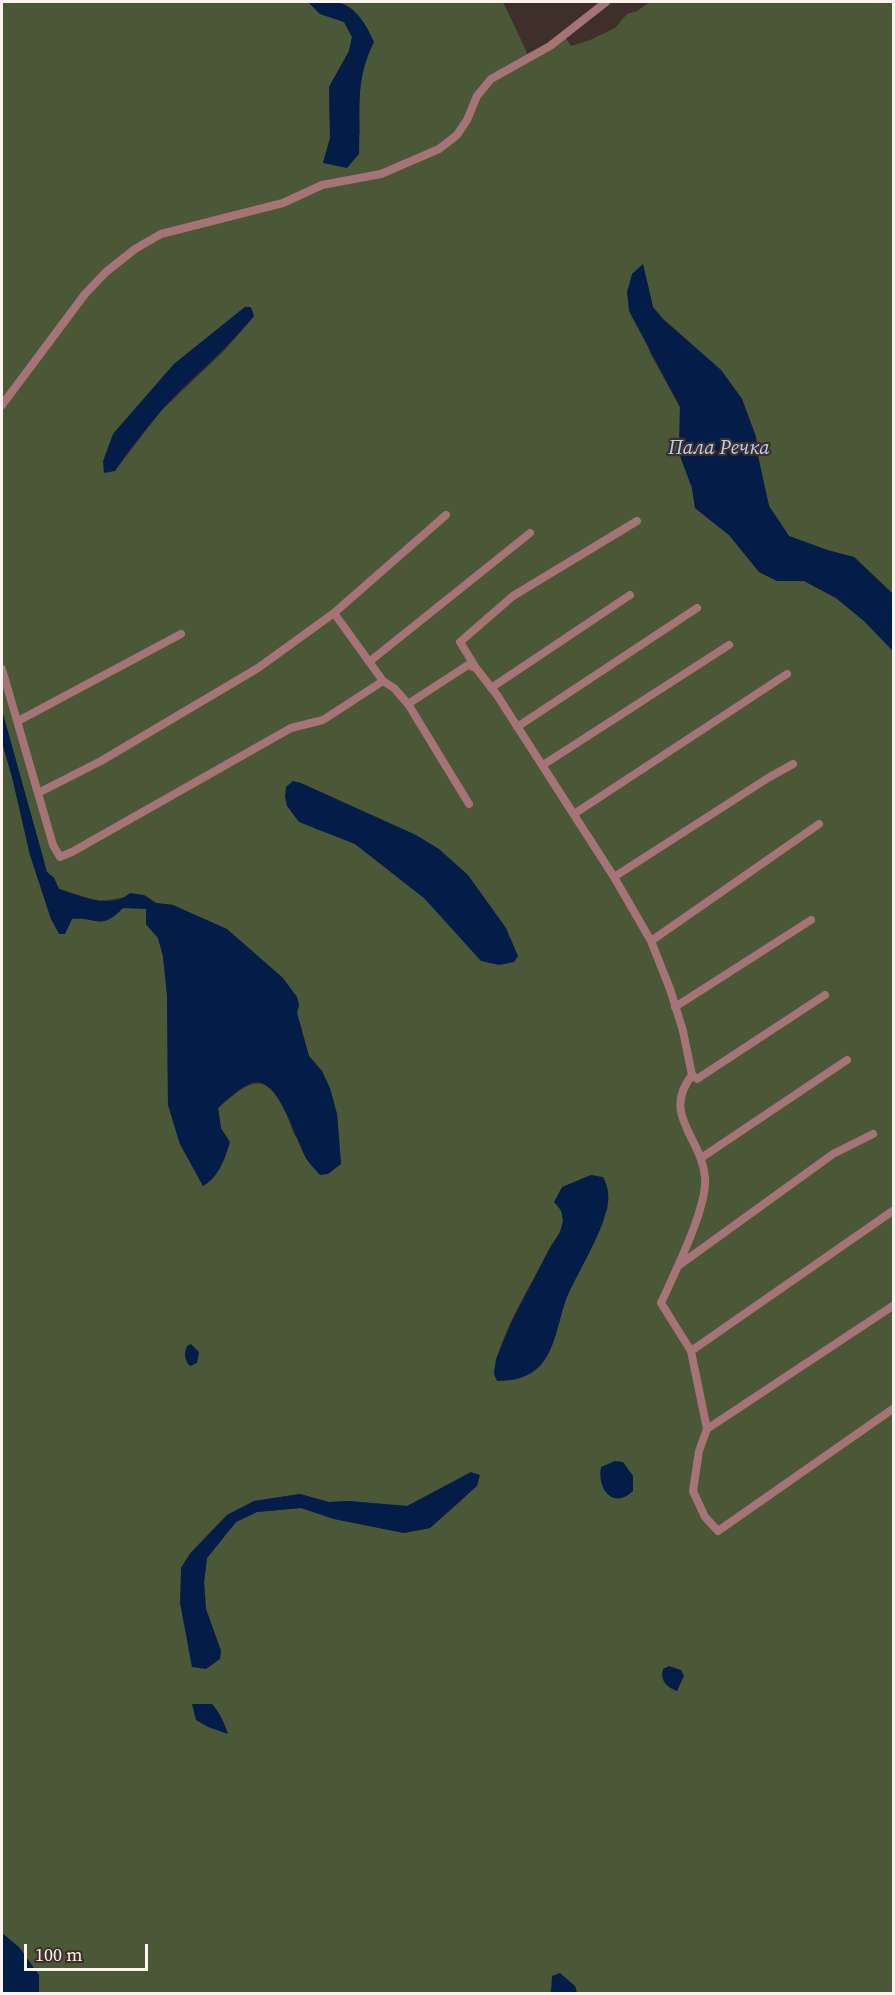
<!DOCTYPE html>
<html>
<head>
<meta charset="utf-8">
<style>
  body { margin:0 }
  #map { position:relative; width:895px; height:1995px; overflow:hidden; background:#3f2f2a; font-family:"Source Serif 4",serif }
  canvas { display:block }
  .frame { position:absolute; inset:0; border:3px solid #fcf2ee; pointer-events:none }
  .scale { position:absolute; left:24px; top:1944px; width:124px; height:27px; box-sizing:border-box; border:3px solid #fcf2ee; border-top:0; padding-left:8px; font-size:18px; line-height:21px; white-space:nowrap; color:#fcf2ee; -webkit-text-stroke:4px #3f2f2a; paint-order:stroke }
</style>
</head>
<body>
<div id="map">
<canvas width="895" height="1995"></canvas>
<div class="frame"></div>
<div class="scale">100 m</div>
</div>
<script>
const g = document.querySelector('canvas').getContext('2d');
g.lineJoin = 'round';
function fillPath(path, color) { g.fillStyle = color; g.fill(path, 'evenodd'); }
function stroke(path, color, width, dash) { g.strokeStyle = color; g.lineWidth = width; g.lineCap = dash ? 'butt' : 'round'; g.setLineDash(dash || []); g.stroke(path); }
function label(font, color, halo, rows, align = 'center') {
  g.font = font + ' "Source Serif 4",serif'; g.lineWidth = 4.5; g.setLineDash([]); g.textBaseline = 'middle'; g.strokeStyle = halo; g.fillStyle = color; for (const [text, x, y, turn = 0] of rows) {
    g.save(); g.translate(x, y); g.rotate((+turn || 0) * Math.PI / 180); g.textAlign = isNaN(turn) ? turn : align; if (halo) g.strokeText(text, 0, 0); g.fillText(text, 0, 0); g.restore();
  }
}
fillPath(new Path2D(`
  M2,2h306l12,12 24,8 8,15 -3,14 -20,36 1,51 -7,25 37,-29c-1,-35 -2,-60 13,-92l-21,-33 -15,-7h166l26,55 33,-25 9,14 19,-6 25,-12 12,-14 10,-3 13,-9h243v592l-39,-37 -27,-7 -38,-14 -20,-30 -11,-50 -2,-19 -14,-38 -21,-29 -58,-51 -10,-12 -10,-42 -11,9 18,79 30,54 -1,46 13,35 3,20 34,27 30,37 18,9h27l32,17 28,23 29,30v1342h-316l-2,-7 -25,3 1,5 -512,-1v-19l-33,-38 -4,-3v-1191l11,39 17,74 21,64 14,14 7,-14c25,-2 28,12 51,-11h23v16l12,14 5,18 4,39 1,110 12,39 23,42 18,-58 -3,-20c33,-29 48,-39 69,8 3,6 5,16 9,21 9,9 33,20 45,27l-4,-50 -15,-43 -13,-15 -12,-43 2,-8 -2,-8 -15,-20 -109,-72 -17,-2 -12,-8 -46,6 -39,-12 -5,-11 -7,-6 -45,-160zM245,307l9,9 -30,35 -63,60 -46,60 -2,-37 61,-70zM285,797l221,131 -69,-18 -13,-12 -69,-54 -15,-8 -25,-7zM554,1202l54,5 -42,92 -13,44 -59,31c5,-41 36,-86 54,-123 5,-9 14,-18 15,-28 1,-9 -3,-15 -9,-21zM436,1492l29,5 -35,31 -26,5 -70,-14 -33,-11 -44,4 -21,10 -29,36 -3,24 2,27 15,42 -40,-83 9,-15 37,-38 27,-14 46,-7 29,8 19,-1 59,5z`), '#4a5838');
fillPath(new Path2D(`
  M308,2c9,-1 20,-2 29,0 19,4 30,24 37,40 -20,40 -13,70 -15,112l-12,14 -24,-5 7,-25 -1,-51 20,-36 3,-14 -8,-15 -24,-8z
  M643,264l10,43 10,12 58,51 21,29 14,38 2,19 11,50 20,30 38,14 27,7 39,37v57l-29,-30 -28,-23 -32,-17h-27l-18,-9 -30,-37 -34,-27 -3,-20 -13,-35 1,-46 -51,-96 -2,-19 5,-18z
  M245,307h6l3,9c-28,35 -64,62 -94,96 -16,19 -32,39 -45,59l-11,2 -1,-12 10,-27 61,-70z
  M2,710l45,162 7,6 5,11c22,7 51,21 71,4l14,2 12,8 17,2 54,24 55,48 15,20 2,8 -2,8 12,43 13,15 8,17 7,26 4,50 -13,10 -8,1c-4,-5 -9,-9 -12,-14 -12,-17 -28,-87 -56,-78 -12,4 -24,16 -34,25l3,20 9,14c-5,17 -11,35 -27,44l-23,-42 -12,-39 -1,-110 -4,-39 -5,-18 -12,-14v-15l-23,-1c-24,24 -25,8 -51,11l-7,15h-6l-8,-15 -21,-64 -17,-74 -11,-39z
  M293,781l8,2 115,52 23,14 29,26 38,53 12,28 -4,6 -15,3 -18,-4 -57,-63 -69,-54 -56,-22 -12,-16 -2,-9 1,-10z
  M591,1175l12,2c5,8 7,21 4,31 -6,28 -28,62 -40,89 -9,22 -10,50 -27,69 -12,12 -27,15 -43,15l-3,-7 2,-15 16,-38 39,-75 9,-14 3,-11 -2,-11 -7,-8 8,-15z
  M191,1344l8,8 -2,11 -7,3c-6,-6 -6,-13 -3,-20z
  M615,1461l8,1 10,14v15c-20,19 -36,-2 -32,-24z
  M471,1472l9,3 -3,11 -47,42 -26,5 -70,-14 -33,-11 -44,4 -21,10 -29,36 -3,24 2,27 15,42 -1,8 -14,10 -14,-2 -12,-64 1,-35 9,-14 37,-39 27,-14 46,-7 29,8 19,-1 59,5z
  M669,1666l12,4 3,6 -7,15c-11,-4 -17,-11 -14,-22z
  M192,1704h20c7,7 13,20 16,30l-20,-7 -12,-7z
  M2,1933l17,14 20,28v18h-37z
  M560,1973l15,13 2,7h-26l1,-17z`), '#041d48');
stroke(new Path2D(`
  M2,405l83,-111 21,-22 29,-23 26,-15 122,-31 39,-18 59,-11 58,-25 18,-14 10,-15 10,-24 14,-17 59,-33 56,-44
  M334,613l49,68
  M369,662l161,-129
  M476,668l-16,-26 53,-46 124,-75
  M2,669l51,176 7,12 12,-5 219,-124 32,-8 60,-39 11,7 14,16 60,-39 8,3 21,27 117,182 37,64 19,48 13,42 9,44 5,4 128,-84
  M491,688l139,-93
  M408,704l61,100
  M18,721l163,-87
  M517,727l180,-119
  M543,765l186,-120
  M38,793l63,-32 157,-93 76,-55 112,-98
  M574,814l213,-140
  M614,877l154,-99 25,-14
  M651,941l168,-117
  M675,1007l136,-87
  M692,1075c-31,40 9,61 13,102 3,30 -31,97 -44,126l30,48 16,78 -8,22 -6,40 12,26 13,14 176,-123
  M701,1158l146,-98
  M678,1266l155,-112 40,-20
  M691,1351l203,-141
  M707,1429l187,-124`), '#a67376', 8);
label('italic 20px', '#b2cdfa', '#3f2f2a', [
  ["Пала Речка",719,449]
]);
</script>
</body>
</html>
